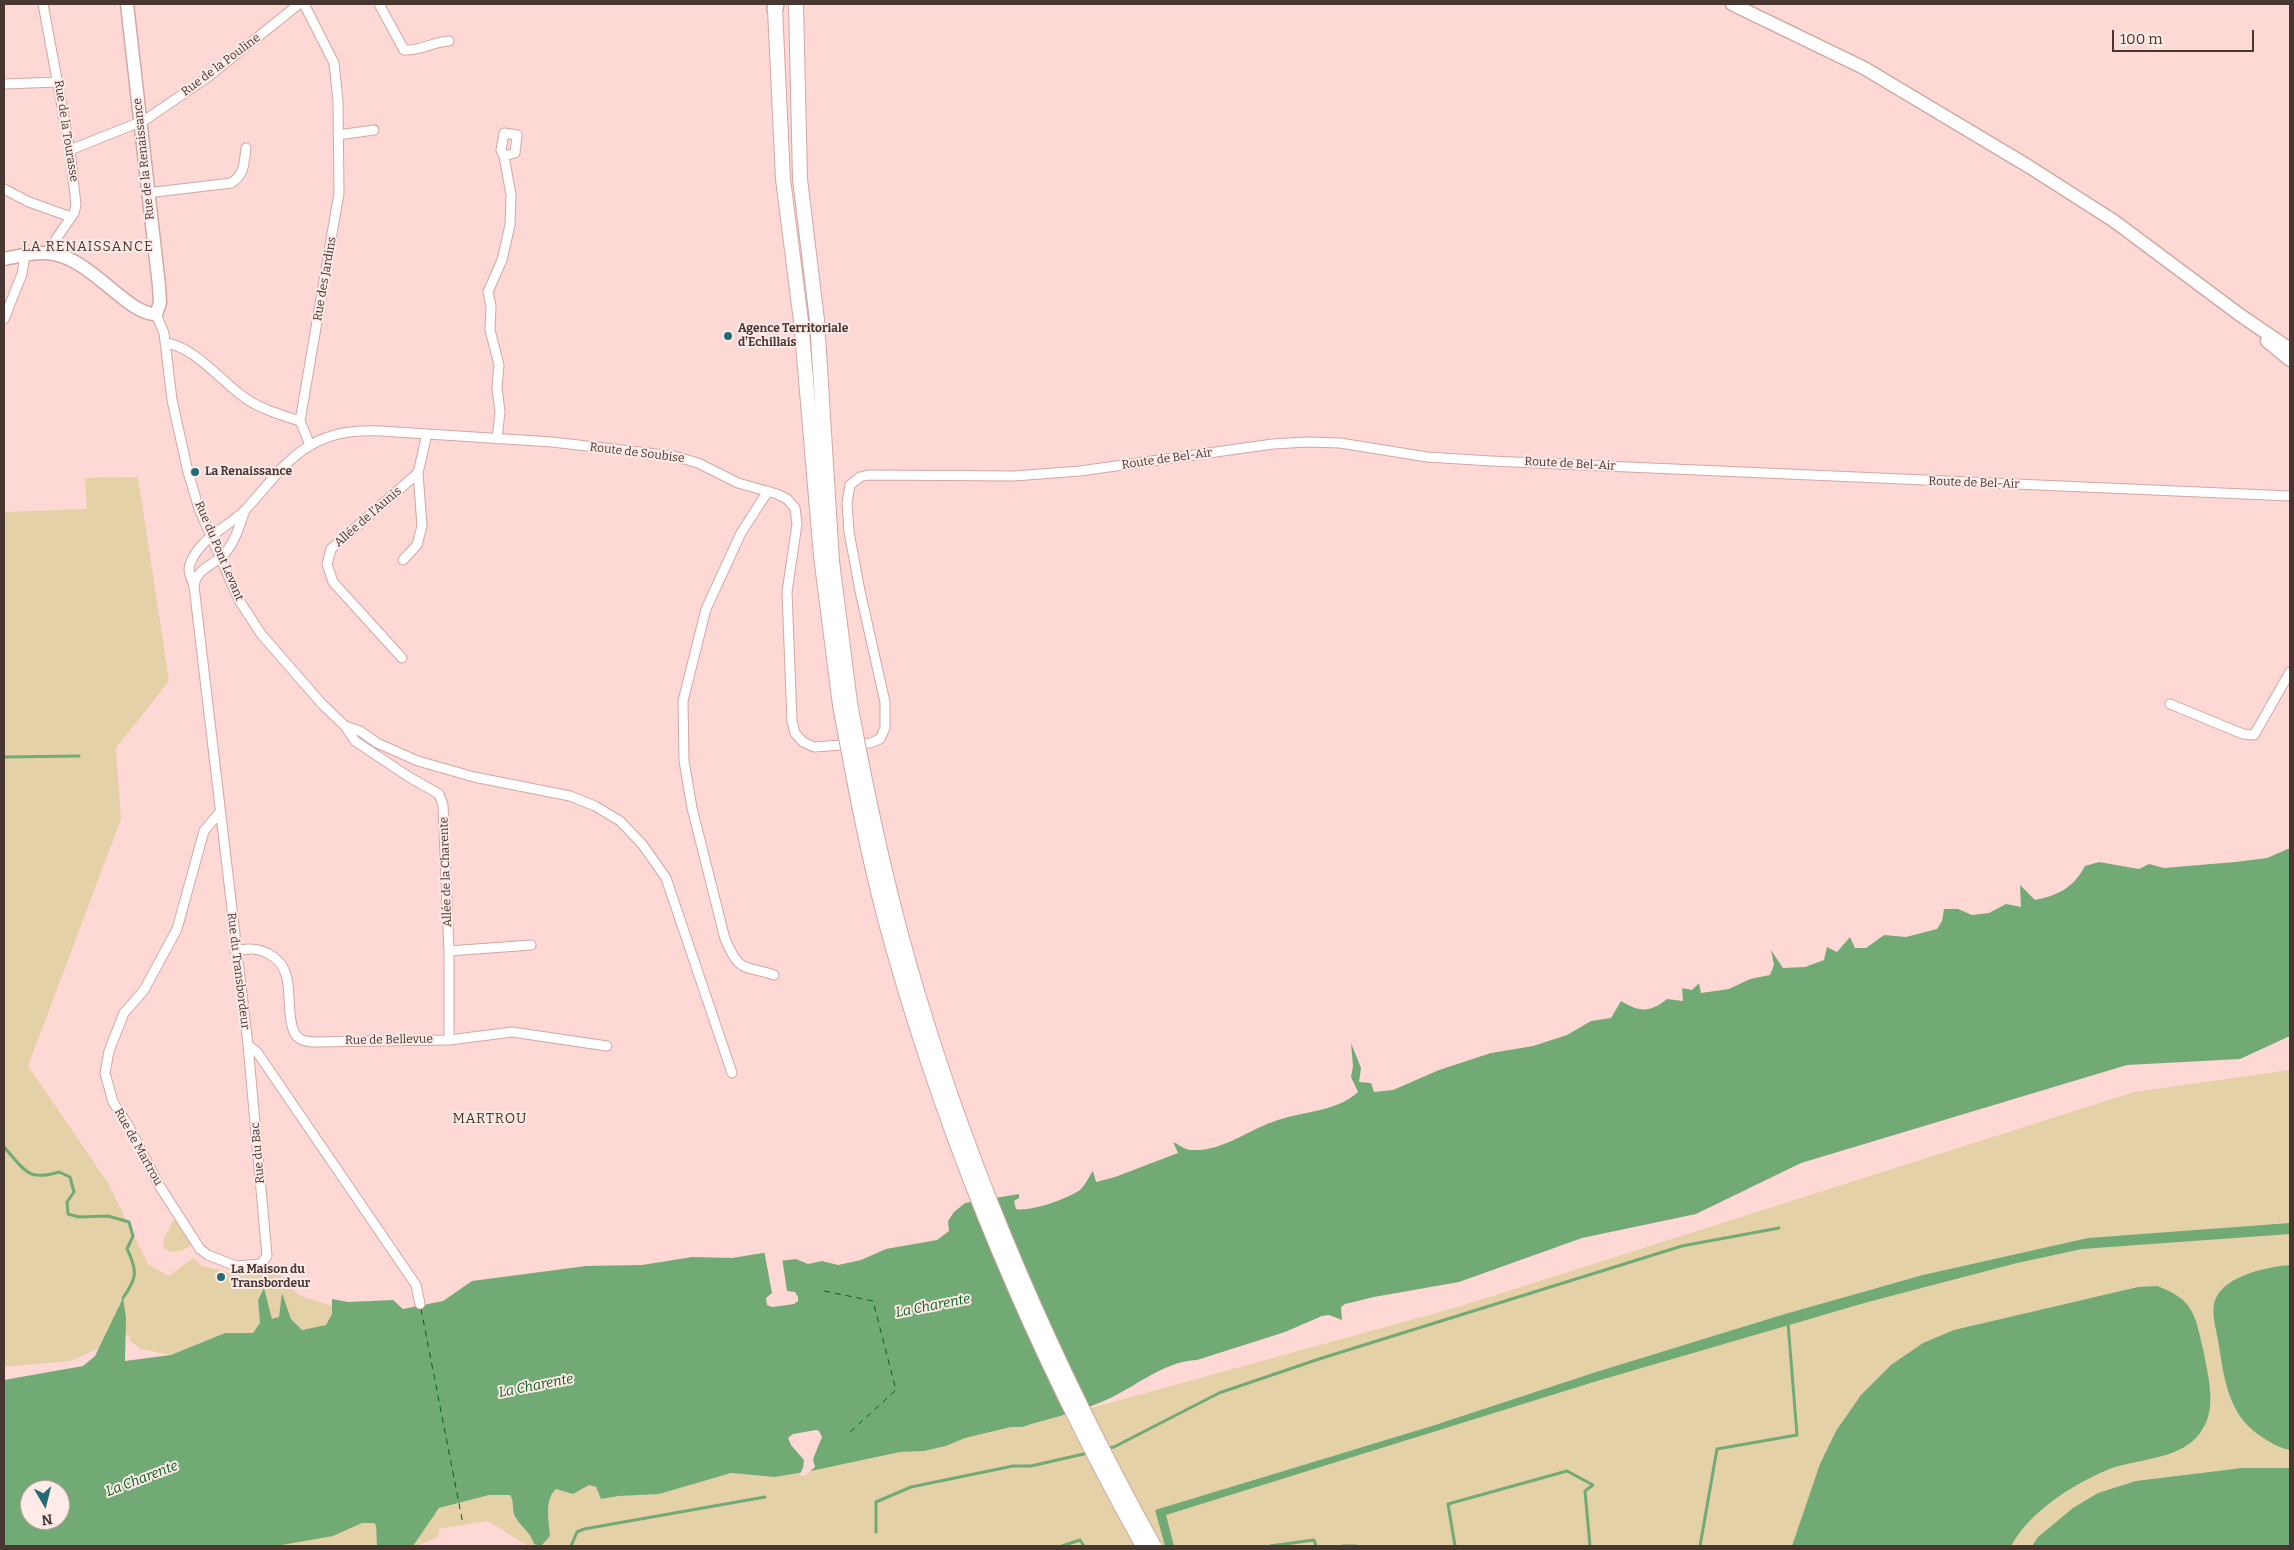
<!DOCTYPE html>
<html>
<head>
<meta charset="utf-8">
<style>
  body { margin:0 }
  #map { position:relative; width:2294px; height:1550px; overflow:hidden; background:#fed8d4; font-family:Bitter,serif }
  canvas { display:block }
  .frame { position:absolute; inset:0; border:5px solid #483633; pointer-events:none }
  .north { position:absolute; left:20px; top:1480px; width:50px; height:50px; box-sizing:border-box; background:#feebe8; border:1px solid #b5a3a0; border-radius:50%; rotate:172deg; font-size:14px; font-weight:700; line-height:20px; text-align:center; color:#483633 }
  .north::after { content:''; display:block; margin:auto; width:18px; height:22px; background:#226c75; clip-path:polygon(50% 0,100% 100%,50% 72%,0 100%) }
  .scale { position:absolute; left:2112px; top:30px; width:142px; height:22px; box-sizing:border-box; border:2px solid #483633; border-top:0; padding-left:6px; font-size:15px; line-height:18px; white-space:nowrap; color:#483633; -webkit-text-stroke:4px #feebe8; paint-order:stroke }
</style>
</head>
<body>
<div id="map">
<canvas width="2294" height="1550"></canvas>
<div class="frame"></div>
<div class="north">N</div>
<div class="scale">100 m</div>
</div>
<script>
const g = document.querySelector('canvas').getContext('2d');
g.lineJoin = 'round';
function fillPath(path, color) { g.fillStyle = color; g.fill(path, 'evenodd'); }
function stroke(path, color, width, dash) { g.strokeStyle = color; g.lineWidth = width; g.lineCap = dash ? 'butt' : 'round'; g.setLineDash(dash || []); g.stroke(path); }
function label(font, color, halo, rows, align = 'center') {
  g.font = font + ' Bitter,serif'; g.lineWidth = 4; g.setLineDash([]); g.textBaseline = 'middle'; g.strokeStyle = halo; g.fillStyle = color; for (const [text, x, y, turn = 0] of rows) {
    g.save(); g.translate(x, y); g.rotate((+turn || 0) * Math.PI / 180); g.textAlign = isNaN(turn) ? turn : align; if (halo) g.strokeText(text, 0, 0); g.fillText(text, 0, 0); g.restore();
  }
}
fillPath(new Path2D(`
  M138,477l31,204 -53,67 5,71 -93,247 80,117 40,81 21,12 24,-18 9,8 40,10 21,-4 17,3 9,12 12,9 31,10v8l-6,11 -24,5 -11,-11 -9,-25 -3,24 -7,1 -8,-30 -6,11 2,23 -7,10h-28l-54,22 -30,-6 -11,-8 -1,-7 -58,27 -67,6v-855l83,-3 -2,-31z
  M2290,1070v476h-1762l-40,-25 -49,8 -1,8 -21,9h-13l34,-37v6l1,-7 50,-13h21c5,7 2,16 6,23 5,9 15,15 18,26l16,-8c-1,-15 -6,-36 6,-47l17,5 16,-9 7,2 5,12 18,-3 37,-3 75,-20 44,4 36,-6 89,-19 24,-1 22,-5 19,-8 46,-11h11l436,-120 676,-215z
  M176,1220l4,2 12,21c-5,9 -29,14 -29,0 0,-8 9,-14 9,-22z
  M380,1520l8,26h-180z`), '#e4d1a7');
fillPath(new Path2D(`
  M2290,848v188l-50,23 -113,6 -326,98 -105,51 -114,24 -123,44 -85,15 -29,7 -4,3 1,13 -13,-5 -7,1 -37,16 -88,28c-35,1 -66,31 -98,43 -24,10 -51,16 -77,24h-11l-46,11 -19,8 -22,5 -24,1 -89,19 -36,6 -44,-4 -72,21 -40,2 -18,3 -5,-12 -7,-2 -16,9 -17,-5c-12,11 -7,32 -6,47l-9,10 -7,-2c-3,-11 -13,-17 -18,-26 -5,-7 -1,-16 -6,-23h-21l-50,13 -26,38h-36l-1,-21 -2,-2h-12l-29,13 -57,10h-272v-166l79,-14 12,-10 28,-58 3,20 -1,43 46,-6 54,-22h28l7,-10 -2,-23 6,-12 8,31 7,-2 3,-24 9,26 11,11 24,-5 6,-11v-15l16,3 45,-2 10,9 40,-8 29,-20 114,-15 56,-1 50,-8 40,1 37,-6 3,10 24,-3 12,5 14,-3 16,4 23,-5 25,-11 51,-9 12,-9 -1,-10 6,-9 11,-9 54,-9v4l-5,3 2,8c14,3 51,-10 64,-19 5,-4 9,-14 13,-19l3,11 19,-5 63,-24 -5,-11c5,2 12,8 18,8 32,2 58,-21 87,-30 26,-9 58,-8 80,-28l-7,-15 2,-11 -2,-23 10,25 -2,14 12,1 3,9 19,-2 46,-20 52,-17 42,-7 34,-11 24,-14 20,-3 10,-17c18,11 29,12 46,-2l16,2 -1,-13 10,2 7,-7 2,10 28,-4 21,-10 20,-4 4,-10 -3,-15 12,18 22,-1 19,-7 3,-13 10,5 13,-15 5,11h11l18,-13 22,2 31,-8 5,-8 2,-12h14l14,6 17,-2 17,-9 15,3 -1,-22 15,15c24,-5 38,-12 50,-34l14,-4 40,7 10,-5 15,4 71,-6 32,-4zM30,1490h30v30h-30z
  M2290,1223v11l-208,15 -65,14 -149,39 -271,79 -431,134 8,31h-9l-10,-36 277,-84 161,-53 192,-59 138,-39 165,-37z
  M2290,1265v185c-11,-2 -21,-8 -31,-15 -32,-22 -35,-59 -41,-95 -2,-12 -8,-30 -2,-42 11,-23 51,-31 74,-33z
  M2157,1286c36,13 38,28 46,63 4,21 12,50 4,71 -16,42 -65,36 -100,50 -37,16 -76,41 -96,76h-219l28,-82 16,-33 25,-36 30,-30 32,-22 31,-13 184,-43z
  M2242,1468h48v78h-258l6,-9 35,-29 25,-15 38,-12z`), '#72aa76');
fillPath(new Path2D(`
  M768,1249l3,2 2,9 9,-2 5,33 8,1 3,5v4l-4,3 -22,3 -5,-2 -1,-7 6,-5 -8,-43z
  M816,1430l3,1 3,6 -9,22 2,8 -9,8 -7,1 4,-8 1,-8 -13,-15 -3,-7 5,-4z`), '#fed8d4');
stroke(new Path2D(`
  M4,757l75,-1
  M4,1147c20,22 23,35 55,25l11,5 4,15 -7,10 1,12 11,3 29,-1 21,6 4,14 -6,13c11,22 10,29 -4,49
  M1107,1448l7,-1 105,-54 100,-34 363,-113 97,-18
  M876,1532v-30l35,-15 102,-21h18l57,-13
  M571,1546l6,-14 7,-3 181,-32
  M1062,1546l18,-6 4,6
  M1270,1546l44,-6 2,6
  M1343,1546h13
  M1455,1546l-7,-42 119,-33 26,14 -8,6 5,55
  M1700,1546l17,-97 80,-14 -9,-112`), '#72aa76', 3);
stroke(new Path2D(`
  M824,1291l49,10 23,89 -47,43
  M421,1309l42,215`), '#06601f', 1, [6, 5]);
const minor = new Path2D(`
  M43,4l27,146 6,55 -2,8 -18,26 -3,15
  M379,4l25,46c19,1 27,-8 45,-9
  M4,84l54,-2
  M338,135l36,-5
  M70,150l75,-30 63,-43 91,-73
  M4,189l25,13 42,15
  M147,193l84,-10c14,-8 13,-21 15,-35
  M156,314l8,19 8,67 16,72 11,37 40,91 22,34 61,70 23,22 10,15 54,36 30,17 4,11 6,146v89
  M4,319l18,-45 3,-19
  M166,343c29,4 56,39 79,55 16,11 36,17 55,23l10,24
  M300,421l39,-228 -1,-92 -4,-38 -30,-59
  M497,439l3,-27 -3,-24 2,-23 -9,-35 1,-24 -3,-14 14,-32 8,-35 1,-30 -7,-39 -3,-6 3,-17 13,2 -2,18 -11,3
  M768,491l-27,42 -35,76 -23,92 1,60 8,47 33,131c15,35 19,26 49,36
  M403,560l14,-15 5,-19 -4,-53
  M194,586c3,-19 20,-20 31,-33 10,-11 15,-29 20,-43
  M402,658l-69,-76 -6,-18 4,-15 87,-76 9,-39
  M2170,704l73,30 11,1 36,-63
  M345,726l15,5 17,12 41,18 56,16 96,19 25,10 25,15 22,23 24,34 66,195
  M220,812l-16,19 -27,98 -33,61 -20,23 -15,38 -4,22 8,29 15,23 31,60 41,64 8,6 28,11 25,-2 6,-8 -19,-211 -54,-459c-2,-7 -7,-15 -4,-22 11,-28 38,-36 56,-55 21,-22 38,-49 65,-64 22,-13 45,-15 70,-14l171,11 122,14 24,7 40,20 39,11 10,5 8,9 2,16 -10,68 5,129 3,12 8,9 11,5 56,-4 10,-4 5,-11v-26l-25,-111 -11,-59 -2,-29 3,-18 10,-8 8,-2 146,1 66,-5 193,-27 34,-2 33,1 87,14 64,4 799,35
  M235,951c13,-3 23,-3 34,3 30,16 14,53 25,78 4,9 12,9 20,10l135,-2 63,-8 95,14
  M449,951l82,-6
  M248,1045l9,7 159,233 4,19`);
const secondary = new Path2D(`
  M1732,4l132,64 164,98 86,55 126,94 50,34
  M4,259c16,-3 33,-8 50,-5 39,7 74,61 102,60l4,-11 -1,-17 -32,-282
  M2267,341l23,19`);
const primary = new Path2D(`
  M796,4l4,175 17,141 15,241 18,142
  M775,9l8,170 18,142 20,235 19,149`);
const trunk = new Path2D(`
  M775,9l1,-5`);
stroke(minor, '#d3a7a2', 11);
stroke(secondary, '#d3a7a2', 15);
stroke(primary, '#d3a7a2', 16);
stroke(trunk, '#d3a7a2', 18);
stroke(minor, '#fff', 9);
stroke(secondary, '#fff', 12);
stroke(primary, '#fff', 14);
stroke(trunk, '#fff', 15);
const primaryBridge = new Path2D(`
  M850,703c18,98 39,196 68,291 58,193 139,377 236,552
  M840,705c15,81 30,163 53,243 59,209 144,408 250,598`);
stroke(primaryBridge, '#d3a7a2', 16, []);
stroke(primaryBridge, '#fff', 14);
for (const [x, y, r, color] of [
  [728,336,5,"#226c75"],
  [195,472,5,"#226c75"],
  [221,1277,5,"#226c75"]
]) { const dot = new Path2D(); dot.arc(x, y, r, 0, 2 * Math.PI); g.fillStyle = color; g.fill(dot); stroke(dot, '#feebe8', 2); }
label('12px', '#483633', '#feebe8', [
  ["Rue de la Pouline",221,65,-37],
  ["Rue de la Tourasse",66,131,81],
  ["Rue de la Renaissance",144,159,-96],
  ["Rue des Jardins",325,279,-80],
  ["Route de Soubise",637,453,7],
  ["Route de Bel-Air",1167,459,-8],
  ["Route de Bel-Air",1570,464,3],
  ["Route de Bel-Air",1974,483,2],
  ["Allée de l'Aunis",368,517,-41],
  ["Rue du Pont Levant",219,551,67],
  ["Allée de la Charente",446,872,-92],
  ["Rue du Transbordeur",238,971,83],
  ["Rue de Bellevue",389,1040,-1],
  ["Rue de Martrou",138,1147,61],
  ["Rue du Bac",258,1153,-95]
]);
label('bold 12px', '#483633', '#feebe8', [
  ["Agence Territoriale",738,329],
  ["d'Echillais",738,343],
  ["La Renaissance",205,472],
  ["La Maison du",231,1270],
  ["Transbordeur",231,1284]
], 'left');
g.letterSpacing = '1px';
label('14px', '#483633', '#feebe8', [
  ["LA RENAISSANCE",88,247],
  ["MARTROU",490,1119]
]);
g.letterSpacing = '0px';
label('italic 14px', '#06601f', '#feebe8', [
  ["La Charente",933,1306,-11],
  ["La Charente",536,1386,-11],
  ["La Charente",142,1479,-21]
]);
</script>
</body>
</html>
